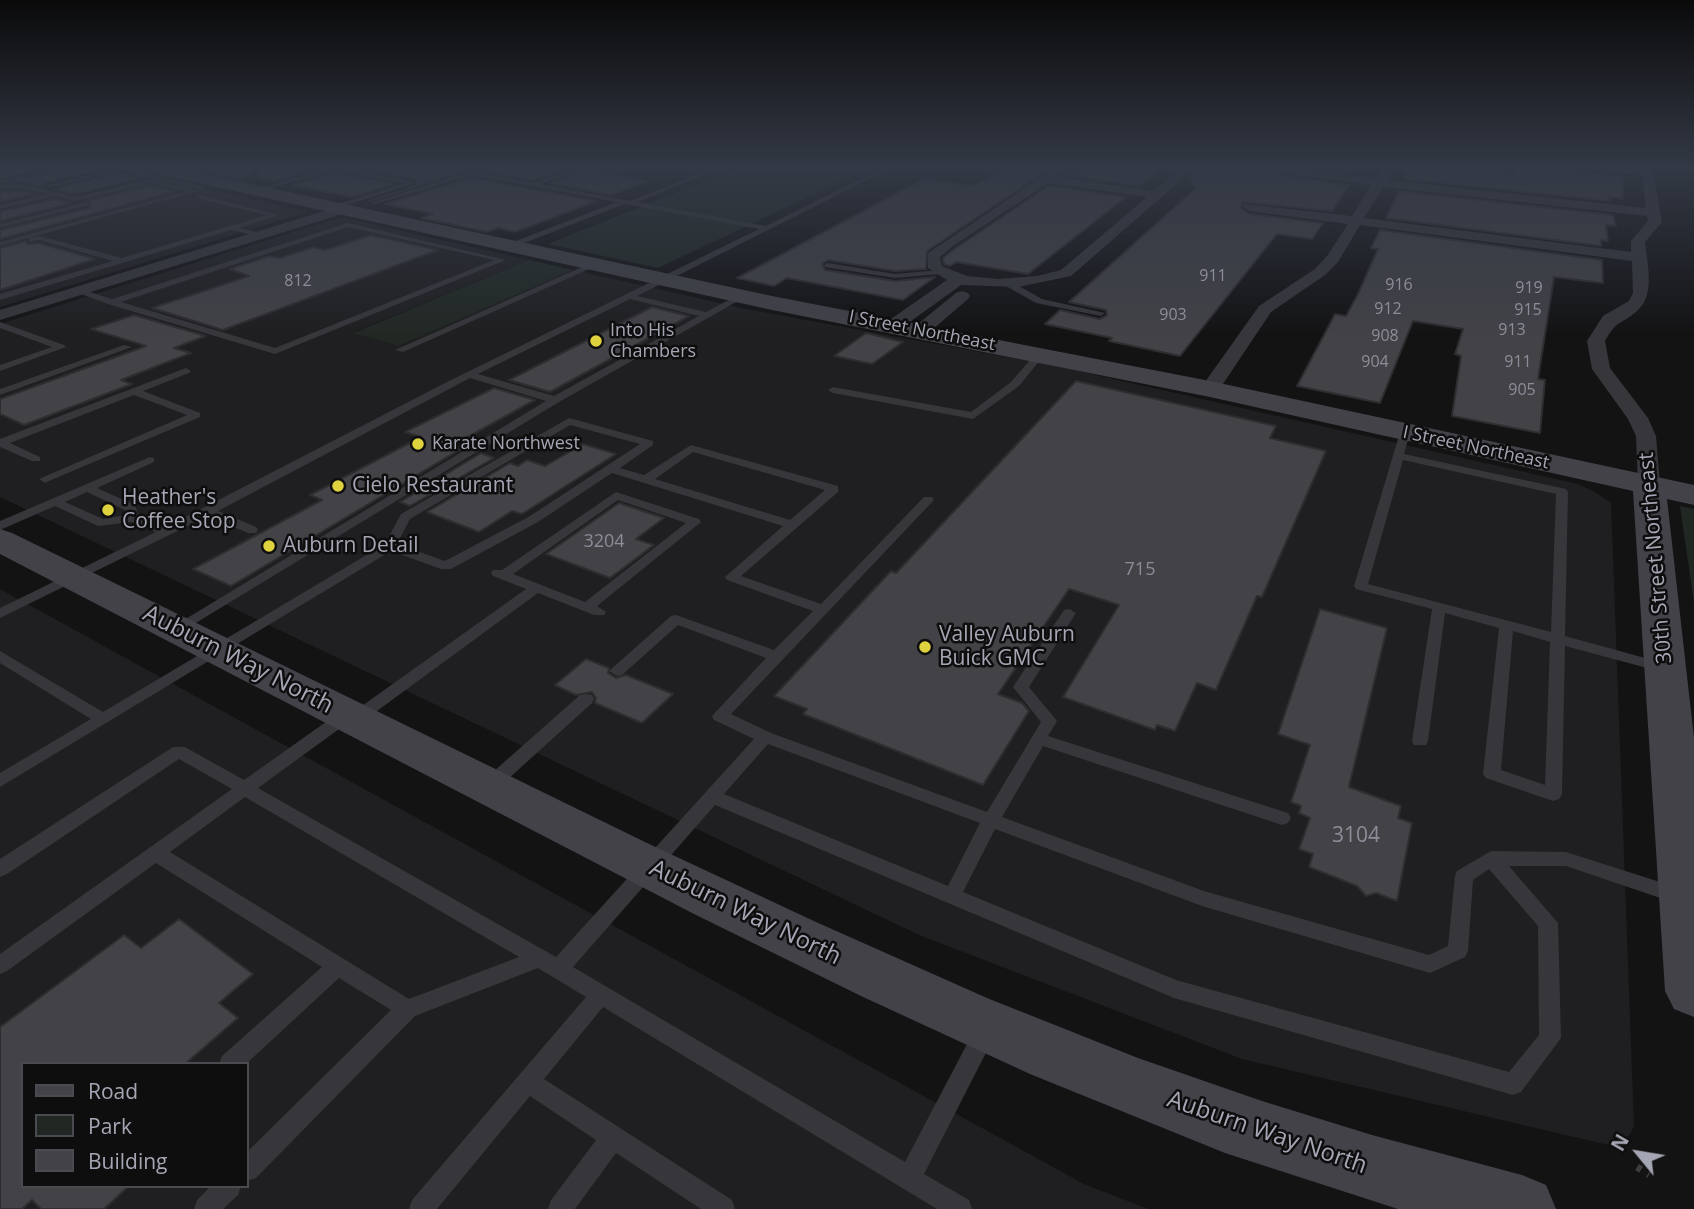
<!DOCTYPE html>
<html>
<head>
<meta charset="utf-8">
<style>
  body { margin:0 }
  #map { position:relative; width:1694px; height:1209px; overflow:hidden; background:#131314; font-family:"Open Sans",sans-serif }
  canvas { display:block }
  .legend { position:absolute; left:21px; top:1062px; width:228px; height:126px; box-sizing:border-box; background:#0e0e0f; border:2px solid #4a4b51; margin:0; padding:9px 12px; list-style:none; font-size:21px; color:#a5a6b3 }
  .legend li { display:flex; align-items:center; gap:14px; height:35px }
  .legend b { width:35px; border:2px solid #4a4b51 }
  .north { position:absolute; left:1603px; top:1118px; width:70px; height:70px; -webkit-text-stroke:5px #0e0e0f; paint-order:stroke; rotate:300deg; font-size:19px; font-weight:700; line-height:28px; text-align:center; color:#a5a6b3 }
  .north::after { content:''; display:block; margin:auto; width:24px; height:32px; background:#a5a6b3; clip-path:polygon(50% 0,100% 100%,50% 72%,0 100%) }
</style>
</head>
<body>
<div id="map">
<canvas width="1694" height="1209"></canvas>
<ul class="legend">
<li><b style="height:9px;background:#424248"></b>Road</li>
<li><b style="height:19px;background:#212824"></b>Park</li>
<li><b style="height:19px;background:#424247"></b>Building</li>
</ul>
<div class="north">N</div>
</div>
<script>
const g = document.querySelector('canvas').getContext('2d');
g.lineJoin = 'round';
function fillPath(path, color) { g.fillStyle = color; g.fill(path, 'evenodd'); }
function stroke(path, color, width, dash) { g.strokeStyle = color; g.lineWidth = width; g.lineCap = dash ? 'butt' : 'round'; g.setLineDash(dash || []); g.stroke(path); }
function label(font, color, halo, rows, align = 'center') {
  g.font = font + ' "Open Sans",sans-serif'; g.lineWidth = 5; g.setLineDash([]); g.textBaseline = 'middle'; g.strokeStyle = halo; g.fillStyle = color; for (const [text, x, y, turn = 0] of rows) {
    g.save(); g.translate(x, y); g.rotate((+turn || 0) * Math.PI / 180); g.textAlign = isNaN(turn) ? turn : align; if (halo) g.strokeText(text, 0, 0); g.fillText(text, 0, 0); g.restore();
  }
}
fillPath(new Path2D(`
  M155,177l153,35 -308,95v-128l5,-1 76,18z
  M345,218l184,42 -175,72 45,14 174,-76 173,39 310,57 522,118 17,8 16,11 23,624 -13,21 -379,-89 -323,-124 -919,-438v-173l335,-105z
  M0,589l1084,595 64,25h-1148zM23,1064h224v122h-224z`), '#1f1f21');
fillPath(new Path2D(`
  M741,167h131l-214,101 -110,-24z
  M529,260l44,10 -174,76 -46,-13z
  M1680,506l14,3v94z`), '#212824');
const building = new Path2D(`
  M92,167l11,2 -59,14 -2,4 -21,-6 -21,1 64,-14z
  M138,167l10,8 57,12 -6,2 -50,-13 -74,18 -21,-5 66,-16 17,4z
  M184,167h67l1,8 -14,4z
  M259,167h64l-49,14 -16,-3z
  M346,167h224l-37,13 -63,-11 -100,32 46,-15 2,-4 -6,-4z
  M1007,167l40,3 -120,81 -1,18 -31,2 -67,-11 -6,4 3,6 70,11 40,-4 -32,23 -116,-22 -13,8 -37,-8 187,-99 50,7z
  M1090,167h73l-24,19 -75,-11 3,-2 10,1z
  M1199,167h80l1,9 69,9 -17,26 -89,-9 -2,6 8,6 74,9 -11,16 -35,-5 -97,122 -71,-15 3,-3 -67,-14 15,-14 40,9 7,-4 -1,-5 -37,-8 127,-114 -8,-10z
  M1410,167h79l25,10 1,-10 108,9v23l-14,-2 1,4 -206,-22z
  M586,170l62,11 -36,14 -62,-12z
  M335,173l58,11 -41,13 -60,-12z
  M471,178l126,23 -82,31 -17,-4 -11,4 -66,-14 12,-4 -48,-10z
  M150,186l26,5 -176,48v-9l90,-22 -1,-8z
  M1049,186l77,11 -98,77 -72,-12 -6,4 -6,-2 -1,-6 11,-9z
  M20,191l15,3 -35,8v-10z
  M1399,191l214,24 3,11 -10,-1 2,16 -7,-1v6l-215,-28z
  M55,199l17,4 -72,18v-10z
  M1380,230l222,30 1,23 -49,-6 -16,102 7,1 -5,53 -88,-17 9,-60 -6,-2 8,-25 -50,-8 -33,82 -83,-17 38,-72 11,2 11,-20 21,-47 -7,-1z
  M371,235l67,15 -215,80 -71,-22 97,-32 -19,-7 39,-13 11,2 33,-11 12,3z
  M26,241l1,3 12,-1 56,16 -95,31v-42z
  M652,307l37,9 -139,76 -41,-12z
  M134,315l72,21 -32,12 17,5 -70,27 11,4 -108,41 -24,-11v-15l146,-53 -55,-17z
  M866,333l37,9 -31,22 -38,-8z
  M1076,381l200,45 -6,12 56,13 -64,146 -5,-1 -41,94 -19,-7 -22,48 -18,-6 -2,5 -92,-33 56,-92 -50,-16 -71,105 24,9 7,8 -46,74 -180,-71 4,-5 -33,-13 117,-125 5,2z
  M494,388l41,12 -80,44 9,3 -233,139 -38,-17 129,-69 -12,-5 111,-58 -16,-5z
  M583,444l33,10 -94,60 -10,-3 -33,21 -52,-20 83,-49 8,3 9,-6 18,6z
  M481,453l13,5 -84,48 -10,-4z
  M619,503l45,15 -28,21 18,6 -44,33 -64,-24z
  M1320,609l67,19 -38,159 52,19 -3,12 14,5 -15,78 -21,-8 -10,3 -9,-10 -48,-19 4,-13 -14,-5 11,-31 -11,-5 2,-7 -10,-4 19,-57 -32,-11z
  M586,659l23,9 -1,5 8,5 10,-3 47,19 -31,29 -47,-20 1,-5 -4,-6 -16,3 -21,-10z
  M179,919l74,55 -34,29 19,15 -53,46h-162v122h106l-25,23h-63l-9,-9 -10,9h-22v-182l124,-92 17,13z`);
fillPath(building, '#424247');
stroke(building, '#2e2d30', 2);
stroke(new Path2D(`
  M1637,1167l12,8`), '#3c3c41', 7, [5, 8]);
fillPath(new Path2D(`
  M124,167h10l-86,21 -3,-2z
  M332,167l80,14 3,2 -80,26 -2,-3 71,-23 -69,-13 -79,22 -3,-2z
  M579,167h9l-48,17 90,17 86,-34h8l-86,35 128,24 119,-59h8l-256,129 69,16 32,-17 7,2 -186,105 -378,230h-10l-2,-3 377,-228 -76,-23 -252,133 38,16 2,3 -2,3h-8l-40,-17 -208,102v-10l156,-76 -24,-10 -34,4 -43,-20 -55,24v-9l150,-64 4,1v4l-57,26 38,17 4,11 27,11 281,-145 312,-153 -134,-25 -114,44 -4,-2 1,-2 109,-42 -146,-27 -95,29 -5,-1 100,-32 62,12zM630,299l69,17 -145,80 -76,-22zM87,492l38,18 1,5 -23,4 -38,-17z
  M150,179l48,12 -198,55v-4l187,-51 -37,-8 -75,18 -20,-5 -55,13v-4l47,-11 -27,-6 -20,1v-4l20,-1 55,13z
  M199,195l80,20 -40,13 23,5v4l-31,-7 -231,70v-6l113,-33 -74,-21 -10,2v-4l10,-2 83,22 145,-43 -70,-17z
  M87,202l2,3 -89,23v-4z
  M348,223l158,37 -231,94 -167,-50 -35,-13 4,-3 35,11zM348,227l146,33 -219,88 -154,-46z
  M591,263l7,2 -195,87 -8,-2z
  M828,263l67,11 45,-4 4,2 -4,2 -45,4 -70,-11 -1,-2z
  M1006,282h6l30,17 63,14 -4,3 -65,-13 -30,-17z
  M0,322l64,23 2,2 -66,24v-6l52,-18 -52,-19z
  M124,345l8,2 -132,48v-6z
  M1037,352l8,2 -26,32 -46,33 -140,-26 -5,-3 5,-3 138,25 40,-30z
  M186,368l5,3 -2,2 -46,18 57,22v4l-151,64 -4,2 -6,-4 148,-64 -53,-20 -124,48 30,14v4h-8l-32,-14v-8z
  M569,418l84,23v4l-33,23 24,7 47,-30 147,41v6l-97,84 80,28 103,-107h8l2,3 -203,214 40,19 216,79 54,-90 -28,-35 51,-77 5,-1 7,4 -47,74 28,34 -9,15 240,77 3,5 -3,5 -6,2 -239,-79 -41,71 202,74 225,64 19,-9 7,-70 2,-5 34,-20 75,1 116,37 3,6 -3,6 -7,2 -109,-37h-57l49,57 3,115 -40,54 -8,3 -339,-97 -459,-193 -142,162 332,195 71,-135 8,-3 8,3 3,7 -3,7 -68,133 45,26 3,9h-35l-334,-202 -59,72 188,121 3,9h-34l-85,-56 -41,56h-27l3,-9 45,-60 -66,-44 -93,113h-28l3,-9 174,-203 -48,-29 -123,48 -159,162 -9,3v-29l144,-142 -52,-32 -93,86h-27l3,-8 100,-89 -166,-104 -149,108 -7,3v-20l232,-165 -53,-30 -172,115 -7,3v-18l173,-112h12l59,33 96,-68 6,-2 6,3 174,-124 -33,-13 -2,-3 2,-3h9l114,-78 83,27 2,3 -104,84 9,6 -2,3h-10l-56,-22 -176,129 -6,2 -6,-3 -92,67 298,169 198,-218 -40,-19 -2,-4 54,-58 -88,-33 -56,50 -5,1 -8,-5 62,-55 5,-1 98,35 39,-39 -86,-31 -2,-3 58,-51 -171,-53 -74,49 -87,47h-10l-50,-18 -391,236v-14l91,-54 -91,-56v-12l103,61 282,-168 16,-30zM570,425l70,19 -110,72 -85,45 -48,-17 13,-25zM693,452l132,38 -35,30 -135,-41zM618,500l68,23 -101,79 -72,-28zM768,744l212,79 -32,63 -224,-92zM245,797l274,160 -110,42 -239,-147zM995,829l207,77 228,67 35,-16 3,-6 5,-71 16,-11 49,57 1,109 -30,37 -333,-92 -213,-88z
  M1405,429l5,3 -6,22 162,35 2,3 -3,144 102,28 3,3 -8,5 -97,-26 -3,148 -3,5 -6,2 -6,-2 -61,-21 -3,-4 16,-146 -54,-15 -17,128 -2,4h-12l-2,-4 20,-132 -76,-20 -2,-3 46,-154zM1403,460l153,34 -5,138 -183,-48zM1513,631l37,11 -5,143 -44,-15z
  M586,694l6,1 2,4 -2,4 -95,86 -6,1 -6,-1 -3,-5 3,-5 95,-84z
  M211,1186h30l-3,9 -15,14h-29l3,-9z`), '#36363b');
fillPath(new Path2D(`
  M1056,167h14l-13,10 97,14 29,-24h13l-125,109 -53,11 -57,-2 -61,44h-12l-2,-4 2,-4 59,-41 -19,-12v-15zM1048,183l99,14 -86,73 -24,6 -39,3 -31,-3 -25,-10 -2,-9 12,-10z
  M1284,167l92,12 6,-10 4,-2 6,4 -5,9 259,28 -4,-32 -53,-6 -6,-3h69l10,55 -17,20c2,22 11,53 -8,69 -17,15 -19,7 -32,30l5,27 38,50 8,18 4,49 -3,5h-16l-3,-5 -2,-49 -8,-17 -36,-50 -5,-28 16,-25 26,-15 4,-8 -1,-32 -272,-36 -22,37 -13,13 -54,37 -54,81h-14l-3,-4 59,-83 56,-37 12,-13 21,-32 -99,-13 -6,-4 1,-3 108,12 19,-31 -91,-12v-4zM1383,187l264,29 1,5 -17,20v11l-267,-34z
  M344,205l5,1v6l-349,108v-10z
  M962,291l6,2 2,3 -2,3 -42,36h-12l-3,-4 3,-4 42,-34z`), '#36363b');
fillPath(new Path2D(`
  M9,167h30l-2,4 -37,8v-10z
  M141,167h31l600,129 438,85 484,104v20l-27,-6 27,239v279l-20,-8 -9,-18 -32,-500 -423,-94 -438,-87 -623,-138z
  M0,529l12,4 635,310 169,79 171,76 151,60 124,43 110,34 150,40 24,10 10,24h-158l-173,-56 -195,-79 -169,-78 -167,-82 -694,-360z`), '#424248');
const sky = g.createLinearGradient(0, 0, 0, 336);
sky.addColorStop(0, '#0a0a0b');
sky.addColorStop(0.5, '#333945');
sky.addColorStop(1, '#33394500');
g.fillStyle = sky;
g.fillRect(0, 0, 1694, 336);
for (const [x, y, r, color] of [
  [596,341,7,"#dfd23f"],
  [418,444,7,"#dfd23f"],
  [338,486,7,"#dfd23f"],
  [108,510,7,"#dfd23f"],
  [269,546,7,"#dfd23f"],
  [925,647,7,"#dfd23f"]
]) { const dot = new Path2D(); dot.arc(x, y, r, 0, 2 * Math.PI); g.fillStyle = color; g.fill(dot); stroke(dot, '#0e0e0f', 2.5); }
label('16px', '#8c8d98', null, [
  ["911",1213,276],
  ["812",298,281],
  ["916",1399,285],
  ["919",1529,288],
  ["912",1388,309],
  ["915",1528,310],
  ["903",1173,315],
  ["913",1512,330],
  ["908",1385,336],
  ["904",1375,362],
  ["911",1518,362],
  ["905",1522,390]
]);
label('18px', '#a5a6b3', '#0e0e0f', [
  ["Into His",610,331],
  ["Chambers",610,352],
  ["Karate Northwest",432,444]
], 'left');
label('18px', '#a5a6b3', '#0e0e0f', [
  ["I Street Northeast",922,331,11],
  ["I Street Northeast",1476,448,12]
]);
label('18px', '#8c8d98', null, [
  ["3204",604,542],
  ["715",1140,570]
]);
label('21px', '#a5a6b3', '#0e0e0f', [
  ["Cielo Restaurant",352,486],
  ["Heather's",122,498],
  ["Coffee Stop",122,522],
  ["Auburn Detail",283,546],
  ["Valley Auburn",939,635],
  ["Buick GMC",939,659]
], 'left');
label('21px', '#a5a6b3', '#0e0e0f', [
  ["30th Street Northeast",1656,558,-95]
]);
label('21px', '#8c8d98', null, [
  ["3104",1356,836]
]);
label('24px', '#a5a6b3', '#0e0e0f', [
  ["Auburn Way North",238,660,27],
  ["Auburn Way North",745,913,26],
  ["Auburn Way North",1267,1133,19]
]);
</script>
</body>
</html>
